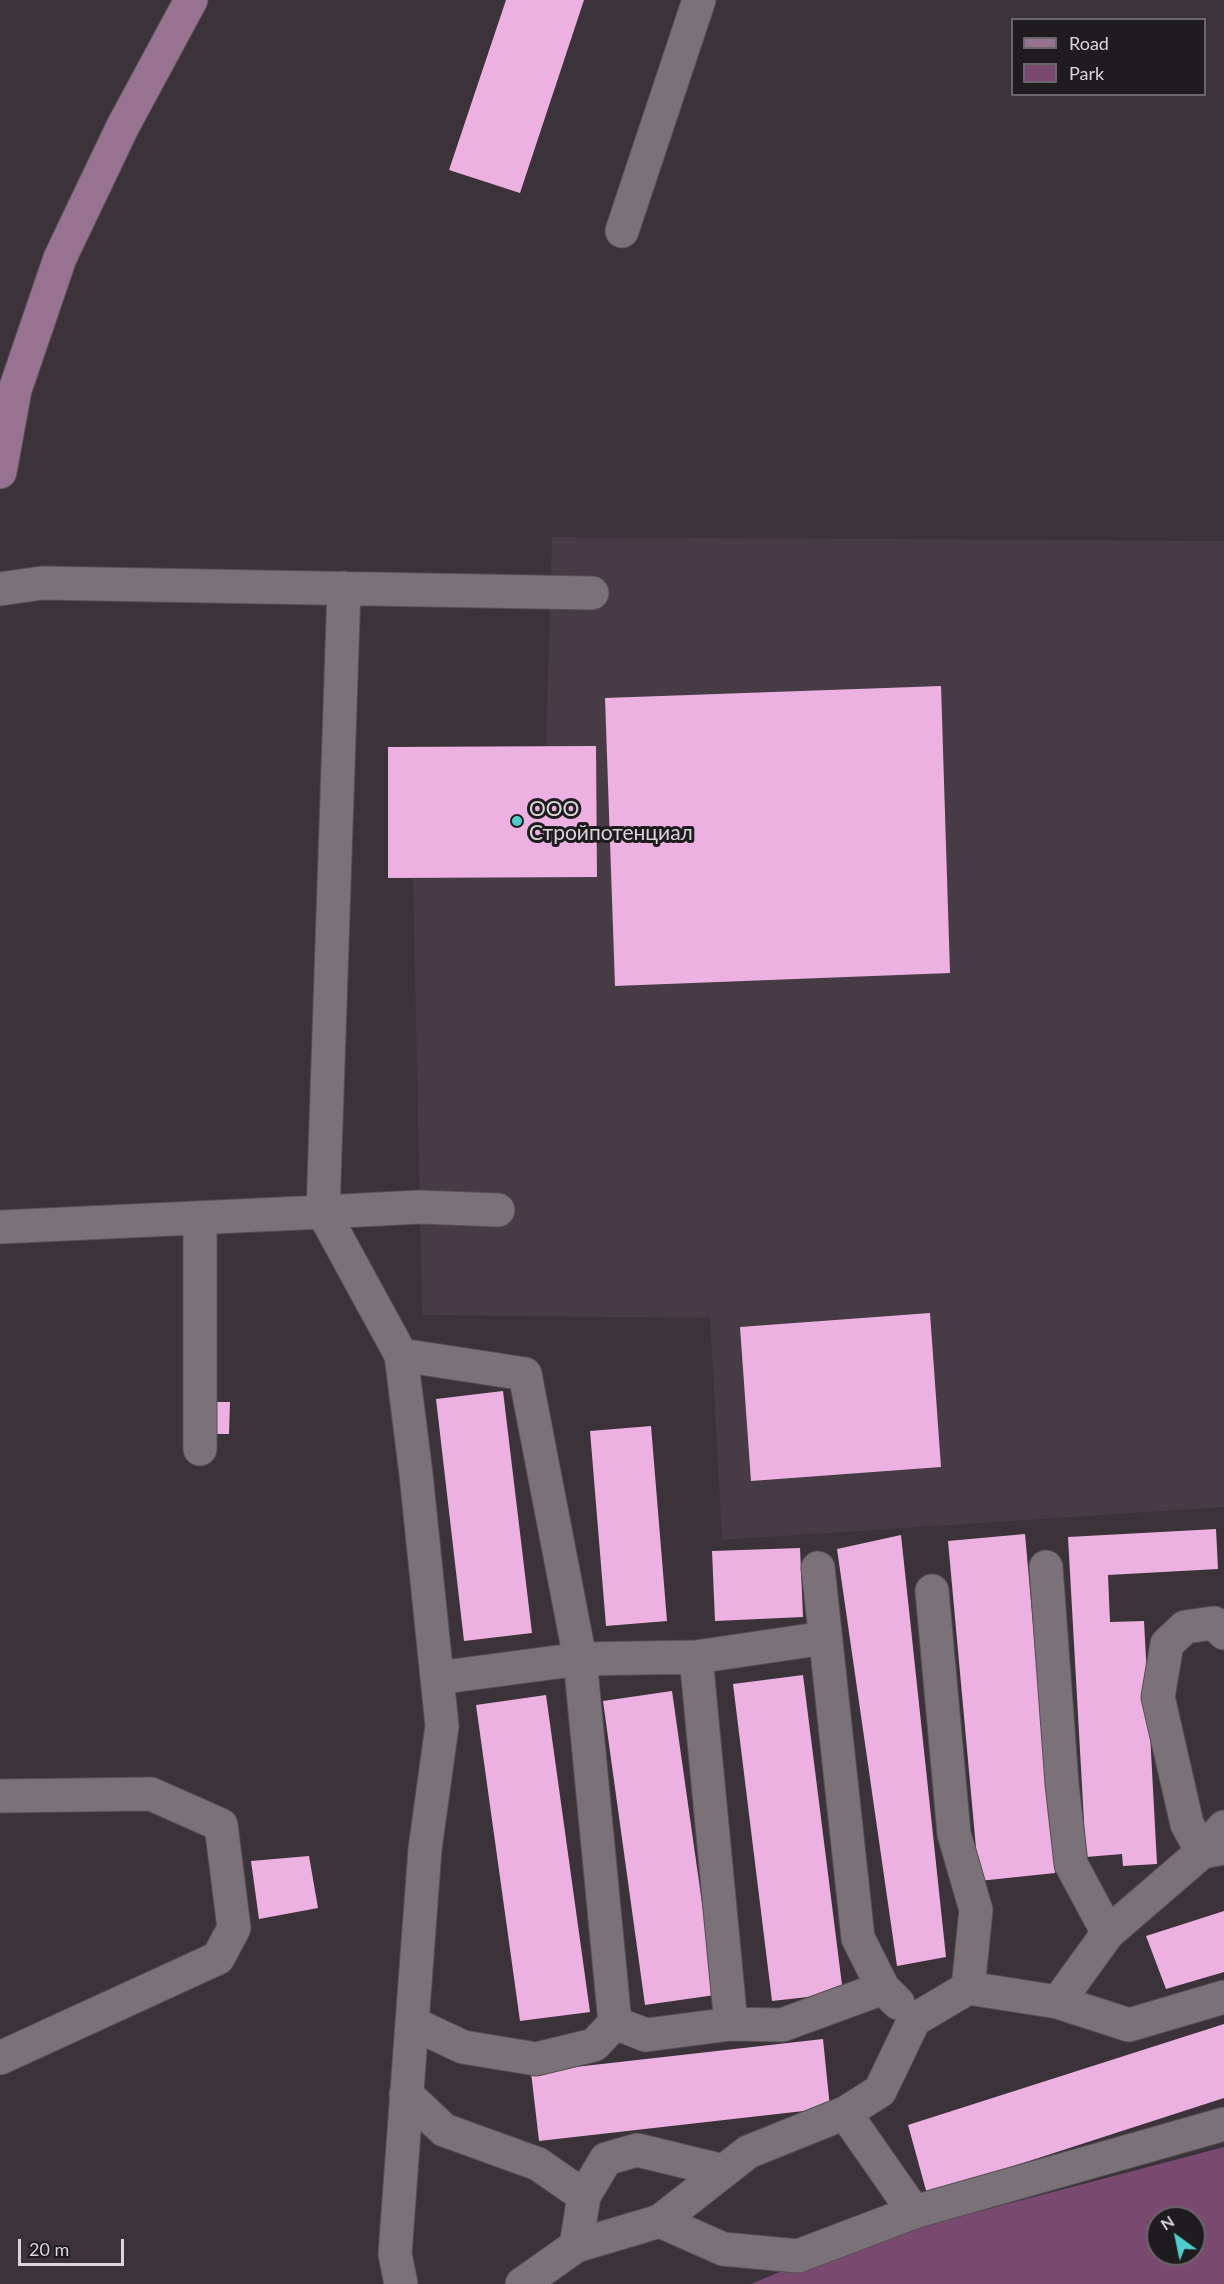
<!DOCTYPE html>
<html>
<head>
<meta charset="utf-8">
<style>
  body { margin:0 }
  #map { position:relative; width:1224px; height:2284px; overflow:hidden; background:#3b3339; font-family:Lato,sans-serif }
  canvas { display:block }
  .legend { position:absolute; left:1011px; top:18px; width:195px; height:78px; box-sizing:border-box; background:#1f1c1f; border:2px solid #6a6669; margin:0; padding:8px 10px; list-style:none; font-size:18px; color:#dad5d9 }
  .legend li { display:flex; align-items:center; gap:12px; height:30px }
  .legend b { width:30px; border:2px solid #6a6669 }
  .north { position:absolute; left:1146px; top:2206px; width:60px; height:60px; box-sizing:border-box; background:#1f1c1f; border:2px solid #6a6669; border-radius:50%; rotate:327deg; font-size:16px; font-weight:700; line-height:24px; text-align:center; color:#dad5d9 }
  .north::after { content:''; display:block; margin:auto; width:21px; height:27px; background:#52cdcd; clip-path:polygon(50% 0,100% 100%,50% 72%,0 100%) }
  .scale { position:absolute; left:18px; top:2239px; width:106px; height:27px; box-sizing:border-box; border:3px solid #dad5d9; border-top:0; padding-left:8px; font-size:18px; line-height:21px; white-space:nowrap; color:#dad5d9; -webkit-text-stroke:4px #1f1c1f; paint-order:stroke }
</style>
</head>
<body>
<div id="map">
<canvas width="1224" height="2284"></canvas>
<ul class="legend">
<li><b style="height:8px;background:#977391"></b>Road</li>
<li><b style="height:16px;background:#794970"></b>Park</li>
</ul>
<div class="north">N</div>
<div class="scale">20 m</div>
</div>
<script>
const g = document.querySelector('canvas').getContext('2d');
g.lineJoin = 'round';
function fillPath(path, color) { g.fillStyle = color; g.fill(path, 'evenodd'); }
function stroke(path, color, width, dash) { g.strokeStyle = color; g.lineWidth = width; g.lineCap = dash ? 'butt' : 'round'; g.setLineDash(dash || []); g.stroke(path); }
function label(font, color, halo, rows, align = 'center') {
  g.font = font + ' Lato,sans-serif'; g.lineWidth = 6; g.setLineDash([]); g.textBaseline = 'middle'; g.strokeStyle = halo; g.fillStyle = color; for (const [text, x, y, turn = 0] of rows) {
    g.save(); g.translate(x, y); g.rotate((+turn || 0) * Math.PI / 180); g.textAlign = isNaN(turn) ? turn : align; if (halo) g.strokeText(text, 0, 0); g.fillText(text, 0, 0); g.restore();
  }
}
fillPath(new Path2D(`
  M552,537l672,4v966l-502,33 -12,-222 -288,-3 -9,-436 -25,-1v-131l158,-1z`), '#473b45');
fillPath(new Path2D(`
  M1224,2147v137h-473l81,-34zM1158,2218h36v36h-36z`), '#794970');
fillPath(new Path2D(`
  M506,0h78l-64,193 -71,-23z
  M941,686l9,287 -335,13 -10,-288z
  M596,746l1,131 -209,1v-131z
  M930,1313l11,154 -190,14 -11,-154z
  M503,1391l29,242 -68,8 -28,-242z
  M212,1402h18l-1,32h-18z
  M651,1426l16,195 -61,5 -16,-195z
  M1216,1529l2,40 -110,6 2,47 34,-1 13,243 -34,2 -1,-12 -36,3 -18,-320z
  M1025,1534l30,339 -76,8 -31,-340z
  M901,1535l45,422 -49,9 -60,-417z
  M800,1548l3,69 -88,4 -3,-70z
  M803,1675l40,318 -71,8 -39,-317z
  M672,1691l43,304 -70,10 -42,-304z
  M546,1695l44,317 -70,9 -44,-316z
  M309,1856l9,52 -59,11 -8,-58z
  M1224,1911v61l-58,17 -20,-53z
  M1224,2024v74l-297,96 -19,-69z
  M823,2039l7,69 -291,33 -8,-69z`), '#ecb1e1');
const minor = new Path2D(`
  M622,231l77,-231
  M0,589l42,-6 550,10
  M200,1218v231
  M0,1227l323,-15 21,-624
  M401,1355l124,19 55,285 35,364
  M1046,1567l16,217 9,80 37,69
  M818,1568l40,370 25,50 15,15
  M932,1591l22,243 22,76 -8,78
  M1224,1633l-10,-10 -29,4 -18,17 -9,53 29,127 15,28 22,-25
  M696,1657l35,367
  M437,1678l143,-19 116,-2 129,-19
  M0,1796l151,-2 70,31 13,103 -16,30 -218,100
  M1058,2002l50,-69 94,-81 22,-4
  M412,2023l13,-174 17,-123 -26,-252 -15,-119 -78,-143 96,-5 79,3
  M406,2094l38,36 94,34 46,32
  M845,2113l69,99
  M660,2221l63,28 75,7 116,-44 310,-88
  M576,2246l8,-50 22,-37 31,-9 87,21
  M401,2284l-6,-30 17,-231 51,24 73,12 58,-14 21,-22 31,12 85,-11 51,1 101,-37
  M522,2284l54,-38 84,-25 88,-69 97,-39 35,-22 34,-71 54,-32 90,14 71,23 95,-28`);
const major = new Path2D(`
  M0,472l15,-82 45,-132 63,-132 68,-126`);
stroke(minor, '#564f54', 35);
stroke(major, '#564f54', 35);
stroke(minor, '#7a7278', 33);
stroke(major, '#977391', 33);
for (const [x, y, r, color] of [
  [517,821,6,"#52cdcd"]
]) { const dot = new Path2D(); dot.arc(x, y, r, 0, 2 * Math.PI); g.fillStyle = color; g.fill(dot); stroke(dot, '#1f1c1f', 2); }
label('21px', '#dad5d9', '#1f1c1f', [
  ["ООО",529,809],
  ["Стройпотенциал",529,833]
], 'left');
</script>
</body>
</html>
